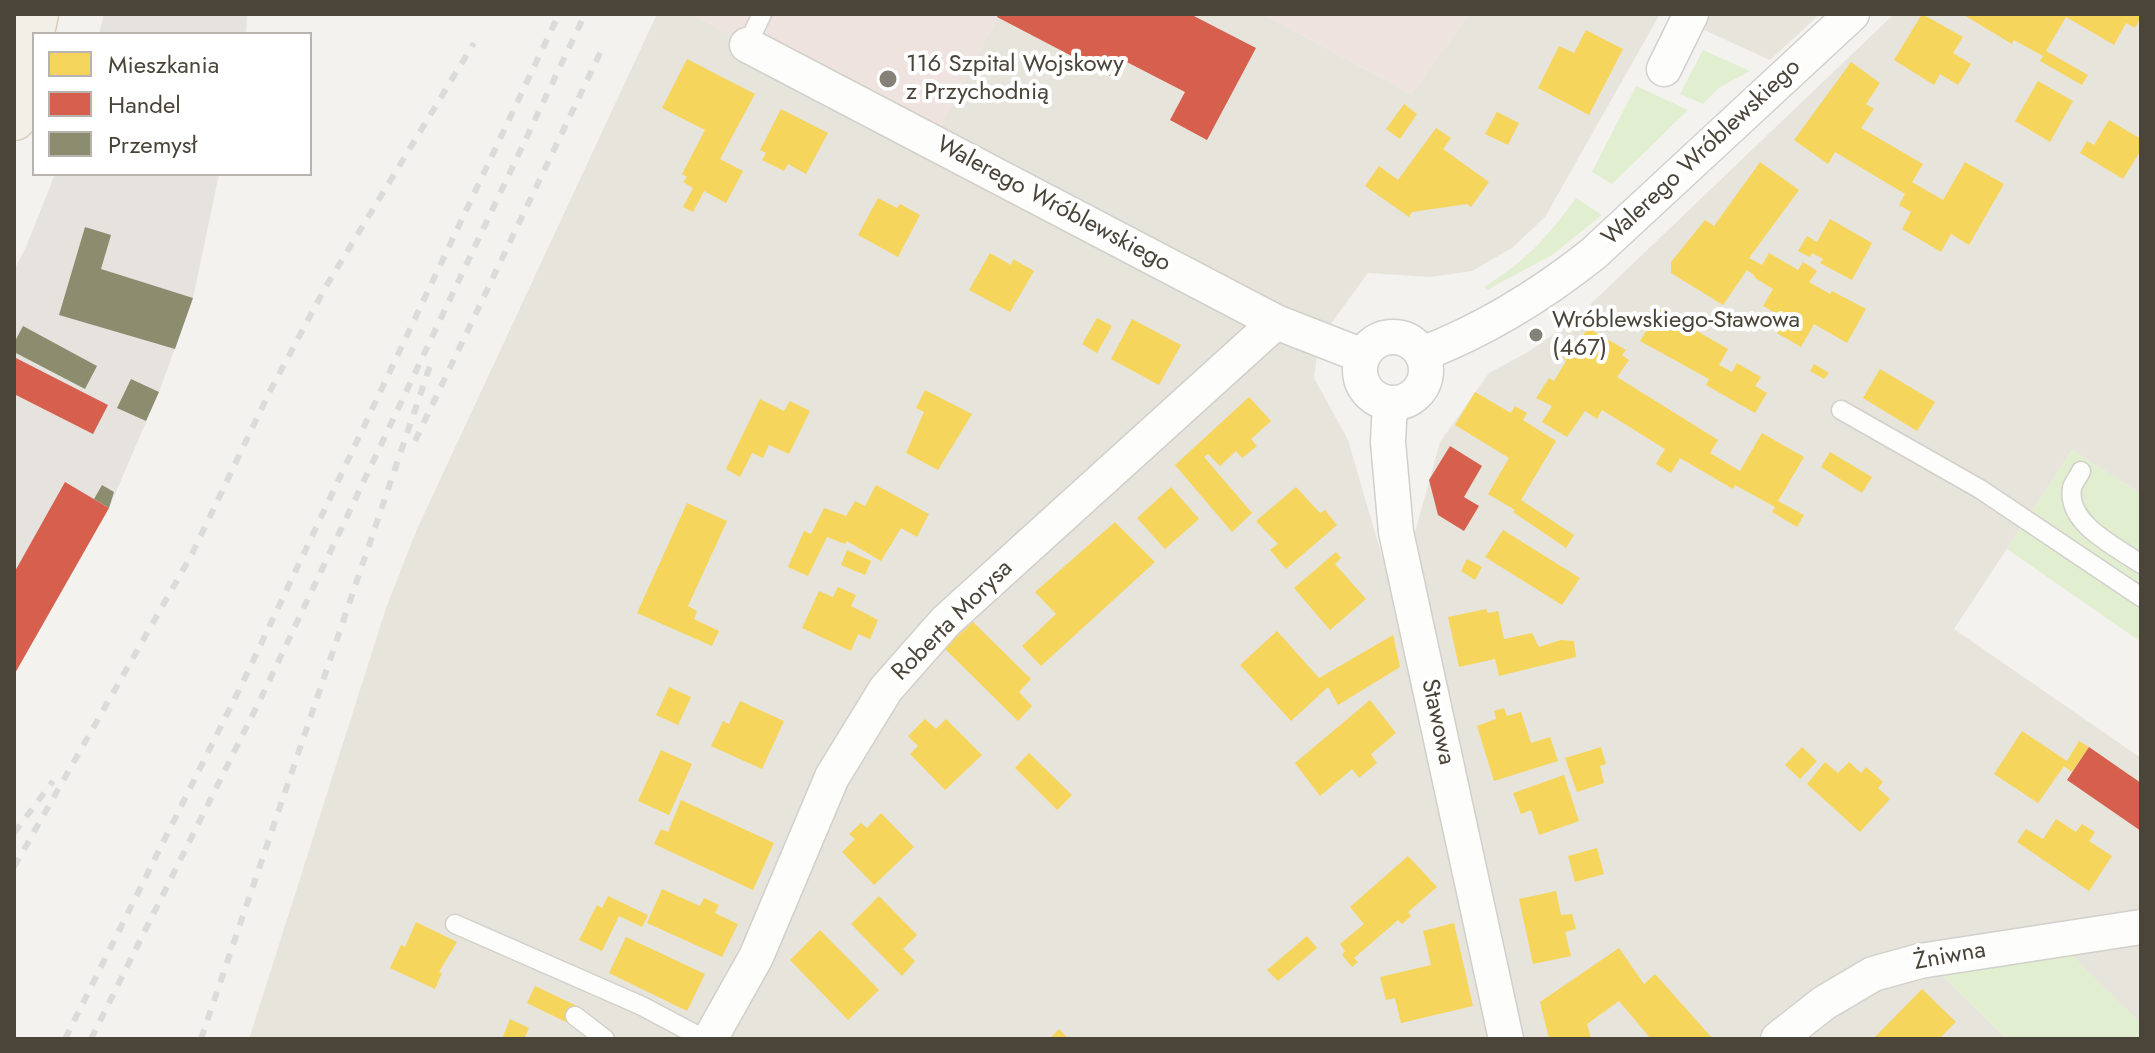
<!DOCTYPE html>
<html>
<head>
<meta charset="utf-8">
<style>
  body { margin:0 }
  #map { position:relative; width:2155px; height:1053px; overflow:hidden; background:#f4f2ee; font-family:Jost,sans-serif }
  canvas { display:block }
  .frame { position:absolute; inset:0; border:16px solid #4b4439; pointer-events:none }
  .legend { position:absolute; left:32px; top:32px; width:280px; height:144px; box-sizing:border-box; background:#fff; border:2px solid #b7b4b0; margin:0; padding:10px 14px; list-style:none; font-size:24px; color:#4b4439 }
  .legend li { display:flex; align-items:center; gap:16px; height:40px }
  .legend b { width:40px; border:2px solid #b7b4b0 }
</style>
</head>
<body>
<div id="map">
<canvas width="2155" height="1053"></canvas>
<div class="frame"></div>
<ul class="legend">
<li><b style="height:22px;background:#f6d55c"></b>Mieszkania</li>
<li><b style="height:22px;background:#d6604d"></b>Handel</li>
<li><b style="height:22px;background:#8c8c6e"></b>Przemysł</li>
</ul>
</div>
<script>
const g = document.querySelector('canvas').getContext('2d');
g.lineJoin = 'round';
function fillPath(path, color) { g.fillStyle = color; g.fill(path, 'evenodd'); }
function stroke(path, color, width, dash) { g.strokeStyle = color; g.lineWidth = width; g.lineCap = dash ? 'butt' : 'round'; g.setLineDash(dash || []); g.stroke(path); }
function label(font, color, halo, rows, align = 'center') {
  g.font = font + ' Jost,sans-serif'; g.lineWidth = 8; g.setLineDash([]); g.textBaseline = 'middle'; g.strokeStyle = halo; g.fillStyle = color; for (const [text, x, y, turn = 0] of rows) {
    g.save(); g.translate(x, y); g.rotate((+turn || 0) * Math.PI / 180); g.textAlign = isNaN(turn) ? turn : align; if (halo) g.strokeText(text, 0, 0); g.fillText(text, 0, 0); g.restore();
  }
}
fillPath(new Path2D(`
  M657,14h35l240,128 67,-128h264l148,80 58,-80h191l-115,203 -33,31 -40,23 -42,6 -62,-4 -49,67 -5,38 34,62 105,360 -38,-268 25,-90 49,-69 39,-21 47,-33 319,-305h247v480l-69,-44 -118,179 187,129v266l-62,-61 -19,-24 -128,26 75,74h-1758l137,-431 31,-79z
  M1669,14h151l-50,46z`), '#e7e4dc');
fillPath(new Path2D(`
  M104,14h143l-1,20h-147z
  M55,174h164l-26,124 -34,94 -50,116 -95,167v-405l12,-23z`), '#e6e2de');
fillPath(new Path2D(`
  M692,14h307l-67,128z
  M1263,14h206l-58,80z`), '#eee3df');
fillPath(new Path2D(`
  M1703,50l47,21 -30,16 -17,17 -23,-10z
  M1636,86l52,24 -76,74 -20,-12z
  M1576,198l26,17 -50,40 -65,35 -2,-4c38,-22 66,-53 91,-88z
  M2072,450l69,44v148l-134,-93z
  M2061,939l18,24 62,61v15h-134l-75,-74z`), '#e1eecf');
fillPath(new Path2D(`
  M1922,14l41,23 -10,16 18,11 -13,21 -18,-11 -6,11 -40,-25z
  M1962,14h179v3l-6,11 -9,-5 -12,22 -48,-28 -20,34 42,24 -6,10 -42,-24 3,-5 -29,-16 -2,4z
  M1586,30l37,19 -34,66 -51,-27 21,-42 15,7z
  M687,59l68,35 -35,65 23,12 -17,32 -22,-12 -11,21 -10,-5 10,-19 -10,-6 4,-5 -5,-3 23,-44 -43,-22z
  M1851,62l29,21 -14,21 8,5 -13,19 62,36 -11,18 31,18 22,-38 39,22 -35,61 -18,-11 -10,18 -39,-23 9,-17 -12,-7 6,-11 -70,-42 -7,12 -34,-24z
  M2038,81l35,20 -23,41 -35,-21z
  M1404,104l13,10 -17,25 -14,-10z
  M781,109l47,24 -22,41 -18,-10 -4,7 -22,-11 4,-7 -6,-3z
  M1497,112l22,11 -11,22 -23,-11z
  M2109,120l32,19v11l-18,29 -43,-26 7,-12 7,4z
  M1436,128l15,10 -8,11 46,33 -18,25 -4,-3 -55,8 -3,5 -44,-31 14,-20 19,14z
  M1760,162l39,28 -50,68 13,7 7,-12 29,17 5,-8 14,9 -8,11 21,12 2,-3 34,18 -19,34 -33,-19 -13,23 -24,-14 9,-14 -23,-13 10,-17 -18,-11 -1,-3 -7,-5 -24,35 -52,-32v-11l34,-42 9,6z
  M878,198l19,10 3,-4 20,11 -22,42 -40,-22z
  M1830,219l42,24 -20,37 -32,-17 3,-4 -11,-6 -2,4 -12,-6 9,-15 10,6z
  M990,253l21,12 2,-6 21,12 -24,41 -41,-22z
  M1659,309l69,40 -9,16 13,7 5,-9 24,14 -6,9 12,7 -12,20 -49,-28 3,-6 -69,-38z
  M1097,318l15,8 -15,27 -15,-9z
  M1132,319l49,26 -22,40 -48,-26z
  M1588,328l38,22 -4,5 7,5 -12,17 101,63 -8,13 30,18 22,-38 42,24 -26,44 26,14 -7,12 -25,-15 3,-5 -40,-22 -2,4 -53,-31 -9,15 -15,-9 9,-15 -63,-39 -5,9 -12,-8 -18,26 -25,-15 10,-16 -16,-8 13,-20 5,3 12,-20 -3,-5 10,-16h7z
  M1814,364l15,9 -5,6 -14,-8z
  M1880,369l55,33 -18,29 -54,-33z
  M925,390l47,24 -34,56 -32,-17 18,-41 -8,-4z
  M1475,392l36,21 4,-7 12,7 -4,7 33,21 -35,59 53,35 -8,13 -53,-36 2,-2 -27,-16 21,-36 -54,-33z
  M1249,397l22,24 -20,18 6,7 -15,12 -6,-7 -16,15 -12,-12 -4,3 48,56 -20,19 -57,-67z
  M760,399l24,12 6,-10 20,10 -21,43 -20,-9 -6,13 -11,-5 -12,24 -14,-8z
  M1830,452l42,25 -10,16 -41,-26z
  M876,485l53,29 -12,23 -16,-9 -20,33 -34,-20 -2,3 -18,-7 -19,39 -20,-9 16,-36 7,3 13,-26 22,8 9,-15 10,5z
  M1171,487l28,32 -34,30 -28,-31z
  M1296,487l24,26 5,-3 12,15 -51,44 -16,-19 8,-6 -22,-23z
  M687,503l40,18 -39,85 9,5 -3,8 25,12 -7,15 -75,-33z
  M1115,522l40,40 -114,104 -19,-20 34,-32 -21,-22z
  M1503,530l77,48 -18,27 -77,-48z
  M847,550l24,11 -6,14 -24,-10z
  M1336,552l5,6 -6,6 31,35 -36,31 -36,-42z
  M1467,559l15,8 -7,13 -14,-9z
  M838,587l18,8 -5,11 27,14 -8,19 -12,-5 -7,17 -49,-23 17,-37 14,6z
  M1486,609l2,4 10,-2 6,28 28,-6 7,14 22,-7 13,1 2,16 -77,19 -4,-17 -36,8 -11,-50z
  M973,622l58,57 -12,13 13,14 -14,15 -74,-73z
  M1277,631l42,47 74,-43 7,32 -62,38 -10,-18 -37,34 -51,-56z
  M669,687l22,10 -13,28 -22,-10z
  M1370,700l26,33 -25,21 6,9 -18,15 -7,-9 -32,27 -25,-33z
  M740,701l44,20 -22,48 -51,-23 12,-25 6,3z
  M1504,708l3,8 14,-4 10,31 19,-6 8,24 -64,20 -17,-55 19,-7 -2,-8z
  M925,719l11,10 10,-10 36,36 -37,35 -35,-36 8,-8 -10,-10z
  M2022,731l45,30 12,-20 10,6 -17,25 -8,-6 -26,37 -44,-29z
  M1601,747l5,17 -6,2 4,17 -27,9 -12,-34z
  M1802,747l15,14 -17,18 -15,-14z
  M661,750l31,14 -23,51 -31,-14z
  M1029,753l43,42 -15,15 -42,-42z
  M1825,762l13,11 11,-11 12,11 5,-6 17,15 -5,6 12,11 -30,33 -53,-48z
  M1564,775l15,46 -40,14 -8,-25 -10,4 -8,-21z
  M681,800l93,43 -21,47 -99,-46 7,-15 7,3z
  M881,813l33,34 -40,38 -32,-33 13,-13 -6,-5 12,-11 6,5z
  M2056,819l20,13 6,-8 13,8 -6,9 23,15 -23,35 -72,-49 9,-13 17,10z
  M1597,848l7,26 -29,8 -7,-26z
  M1408,856l29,31 -29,25 3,4 -9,8 -4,-4 -44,38 4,4 -6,5 -10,-12 3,-4 -5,-7 24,-20 -14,-17z
  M662,889l38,17 4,-8 15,7 -4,8 23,11 -16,33 -75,-34z
  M1556,891l5,24 11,-1 4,15 -11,3 6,24 -38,8 -14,-65z
  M608,896l40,19 -6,12 -23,-11 -17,35 -23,-11 18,-35 5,3z
  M879,896l38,39 -14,14 12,12 -13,15 -51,-52z
  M416,922l41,20 -18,30 3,1 -7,16 -45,-21 11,-23 4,2z
  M1454,923l19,83 -72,17 -6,-25 -9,2 -6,-23 51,-12 -8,-34z
  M820,930l59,60 -31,30 -58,-60z
  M1307,936l10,12 -39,33 -11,-11z
  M626,937l79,37 -18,37 -78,-38z
  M1619,948l25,36 11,-10 58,65h-62l-32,-38 -32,23 4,15h-42l-9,-37z
  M535,986l42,20 -9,17 -41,-20z
  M1922,989l34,33 -17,17h-66z
  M510,1019l19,9 -5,11h-22z
  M1059,1029l10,10h-20z`), '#f6d55c');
fillPath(new Path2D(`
  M999,14h191l66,34 -49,92 -37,-20 15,-28 -66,-34 -9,18 -113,-59z
  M14,357l94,48 -15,29 -79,-40z
  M1450,446l32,20 -18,31 15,9 -15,25 -26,-16 -9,-35z
  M65,482l44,26 -95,167v-102z
  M2089,747l52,36v48l-74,-51z`), '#d6604d');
fillPath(new Path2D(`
  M85,227l26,8 -10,34 92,29 -18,51 -116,-34z
  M23,326l74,40 -12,23 -71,-37v-9z
  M131,379l28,13 -13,29 -29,-13z
  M102,485l12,7 -5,16 -15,-9z`), '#8c8c6e');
const lane = new Path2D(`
  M747,45l15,-31
  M1841,410l139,79 161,108
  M2081,471c-2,5 -8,12 -9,17 -6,36 45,59 69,76
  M455,924l187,82 62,33
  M575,1016l30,23`);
const street = new Path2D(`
  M747,45l529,277 87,34
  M1664,69l27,-55
  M1360 370a33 33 0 1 1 66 0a33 33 0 1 1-66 0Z
  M1422,354c63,-24 118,-58 171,-100l259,-240
  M1390,403l-2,39 8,90 110,507
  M710,1039l46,-82 76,-180 54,-88 60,-68 330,-299
  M1778,1039l46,-36 49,-29 47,-13 221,-34`);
const primary = new Path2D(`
  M14,118l22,-104`);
stroke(lane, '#d2d0cb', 21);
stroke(street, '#d2d0cb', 37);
stroke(primary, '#d6cebb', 47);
stroke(lane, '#fdfdfc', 18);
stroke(street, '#fdfdfc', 34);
stroke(primary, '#f2efe6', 44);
stroke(new Path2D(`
  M415,441l187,-392
  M14,833l39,-52
  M14,867l178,-313 78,-163 55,-103 149,-245
  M65,1039l178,-357 316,-668
  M91,1039l171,-343 323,-682
  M201,1039l231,-679`), '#dbdbda', 6, [10, 10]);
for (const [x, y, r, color] of [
  [888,79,10,"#868178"],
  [1536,335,8,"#868178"]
]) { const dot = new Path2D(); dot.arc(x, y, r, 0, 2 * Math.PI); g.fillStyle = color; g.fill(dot); stroke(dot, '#fff', 3); }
label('24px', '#4b4439', '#fff', [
  ["116 Szpital Wojskowy",906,65],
  ["z Przychodnią",906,93],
  ["Wróblewskiego-Stawowa",1552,321],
  ["(467)",1552,349]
], 'left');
label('24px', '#4b4439', '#fff', [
  ["Walerego Wróblewskiego",1702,153,-43],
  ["Walerego Wróblewskiego",1053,205,28],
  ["Roberta Morysa",953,621,-45],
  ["Stawowa",1437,722,78],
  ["Żniwna",1950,957,-10]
]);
</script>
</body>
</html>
